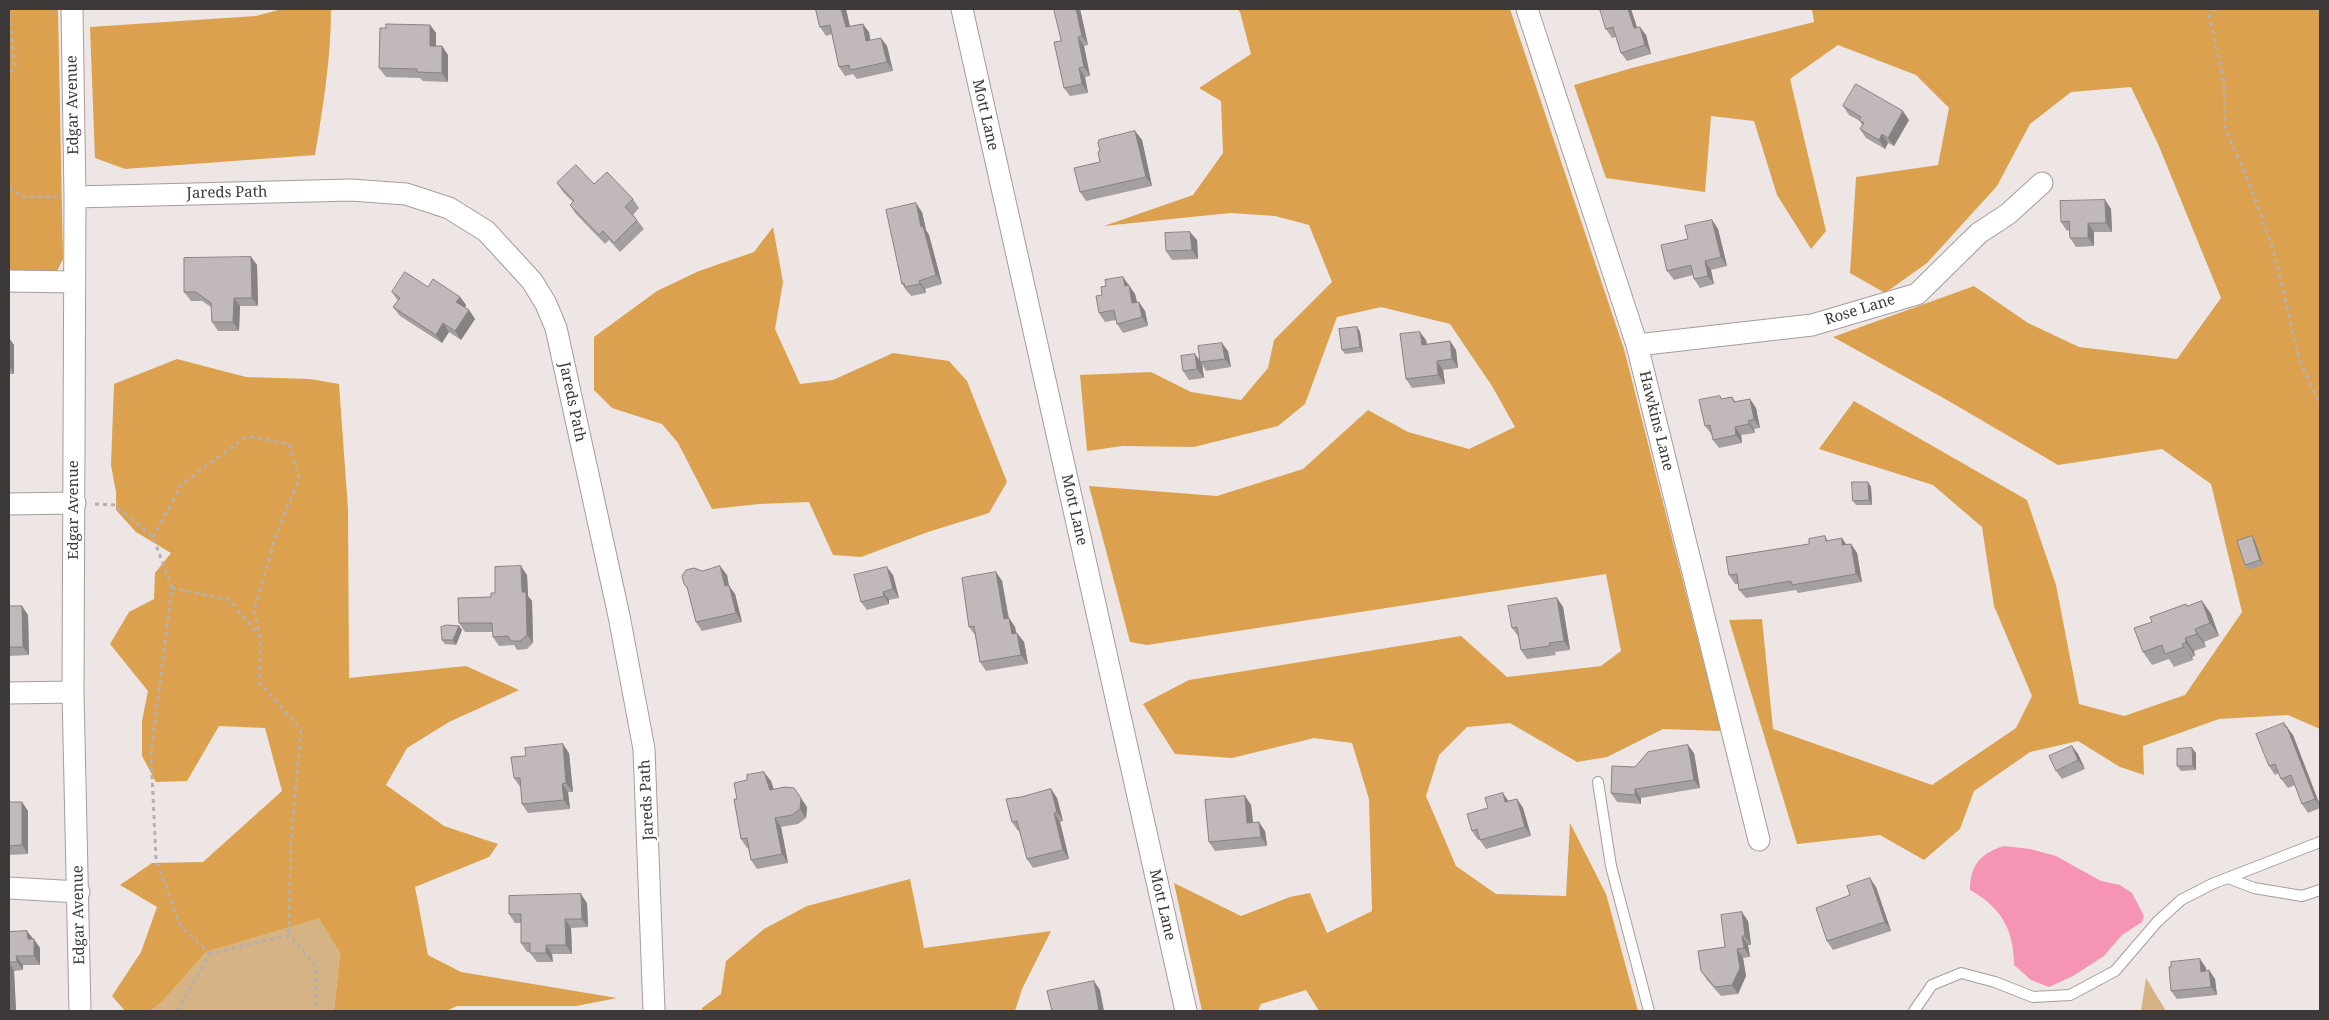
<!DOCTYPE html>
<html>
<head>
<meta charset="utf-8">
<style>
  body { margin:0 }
  #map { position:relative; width:2329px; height:1020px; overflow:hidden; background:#eee6e4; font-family:"Noto Serif",serif }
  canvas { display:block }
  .frame { position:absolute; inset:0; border:10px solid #3c3938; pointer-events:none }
</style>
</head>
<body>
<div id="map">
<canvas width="2329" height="1020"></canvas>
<div class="frame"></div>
</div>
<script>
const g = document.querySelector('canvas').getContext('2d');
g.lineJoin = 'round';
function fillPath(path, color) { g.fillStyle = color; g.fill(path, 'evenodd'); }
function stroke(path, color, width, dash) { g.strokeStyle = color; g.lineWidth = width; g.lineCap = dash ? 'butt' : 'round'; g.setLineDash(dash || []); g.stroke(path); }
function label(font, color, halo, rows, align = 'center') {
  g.font = font + ' "Noto Serif",serif'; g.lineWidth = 4.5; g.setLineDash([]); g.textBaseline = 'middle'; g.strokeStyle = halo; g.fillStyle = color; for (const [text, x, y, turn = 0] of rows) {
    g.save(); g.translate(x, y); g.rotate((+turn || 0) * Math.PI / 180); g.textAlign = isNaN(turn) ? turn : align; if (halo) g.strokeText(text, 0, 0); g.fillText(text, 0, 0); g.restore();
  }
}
fillPath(new Path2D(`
  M320,917l20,36 -6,58h-184l13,-10 43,-49z
  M2146,978l20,33h-25z`), '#d6b385');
fillPath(new Path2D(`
  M9,9h49l5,250 -6,12h-48z
  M282,9h49c0,49 -8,98 -16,146l-190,14 -30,-11 -5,-131 166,-11z
  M1237,9h273l114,340 97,382 -58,-2 -56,28 -30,5 -67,-39 -43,4 -28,28 -13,41 30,70 40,28 70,2 4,-73 36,71 32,117h-319l-13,-21 -45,14 -3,7h-56l-28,-128 67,33 49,-19 20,-4 17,40 45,-22 -3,-112 -17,-56 -38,-5 -82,20 -57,-4 -32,-50 46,-24 272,-44 46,41 94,-11 20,-15 -15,-77 -459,71 -17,-3 -41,-156 128,10 86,-27 65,-59 40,22 61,17 46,-22 -23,-41 -42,-62 -69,-17 -44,10 -32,87 -27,22 -84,21 -71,-1 -36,5 -7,-76 71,-3 40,20 50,8 27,-32 6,-28 58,-58 -23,-57 -34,-9 -45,-3 -126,13 89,-31 30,-42 -2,-52 -22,-13 52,-34 -11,-42z
  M1812,9h508v720l-32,-14 -69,4 -76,27 1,29 -24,-8 -42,-26 -48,11 -56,39 -14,38 -36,31 -44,-25 -83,9 -68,-224 33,-1 11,110 159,56 84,-57 16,-32 -38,-90 -12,-79 -49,-42 -114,-36 35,-48 173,99 29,85 23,119 45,12 61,-21 57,-83 -31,-128 -49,-35 -104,16 -111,-65 -114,-63 141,-51 54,37 51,24 98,12 44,-61 -63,-154 -27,-57 -60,5 -41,32 -33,62 -70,77 -42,30 -35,-20 6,-96 82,-12 11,-57 -33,-33 -78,-30 -48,34 36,152 -15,18 -34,-54 -23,-74 -43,-5 -6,76 -99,-14 -32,-93 58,-17 182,-46z
  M773,227l10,55 -8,47 25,55 33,-4 60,-27 56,8 18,20 40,101 -18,31 -61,19 -67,25 -28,-2 -24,-53 -50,2 -47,5 -34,-66 -16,-19 -50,-16 -18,-18v-53l63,-46 42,-20 55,-19z
  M177,359l69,18 64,2 29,5 9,125 1,169 117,-12 53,24 -70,32 -42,26 -21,37 58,41 54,18 -9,13 -74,30 13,68 33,17 156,26 -41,8h-119l-11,5h-112l6,-58 -21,-35 -113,34 -43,49 -13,10h-25l-13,-15 29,-44 16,-45 -37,-22 32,-22 51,-1 79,-71 -17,-63 -46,-2 -32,55 -31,1 -14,-26v-35l6,-30 -38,-47 19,-32 25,-13 1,-26 16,-20 -35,-21 -20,-22v-18l-5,-27 3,-81z
  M910,879l14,69 127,-17 -29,58 -7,22h-313v-3l19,-14 5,-33 38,-32 43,-23z`), '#dba14e');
fillPath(new Path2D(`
  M2004,846l26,3 26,7 45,25 19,4 12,8 12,23 -2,6 -20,13 -18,21 -31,20 -24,11 -18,-7 -17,-15c0,-35 -13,-58 -44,-75 0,-25 11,-37 34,-44z`), '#f695b3');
const service = new Path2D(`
  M1598,782l13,84 38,145
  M2228,878l26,10 48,8 18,-6
  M1914,1011l18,-26 29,-12 34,9 38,15 37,-2 45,-24 42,-49 24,-22 31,-16 108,-42`);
const minor = new Path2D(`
  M72,9l3,188 -2,495 7,319
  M962,9l224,1002
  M1527,9l110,336 122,495
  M75,197l276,-7 55,4 43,14 37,23 46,50 14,23 10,24 63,288 25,133 10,262
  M9,281l65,1
  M1637,345l175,-20 105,-31 62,-61 29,-19 34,-31
  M9,504l66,-1
  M9,693l64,-1
  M9,888l70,4`);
stroke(service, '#a59d9b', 12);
stroke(minor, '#a59d9b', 23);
stroke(new Path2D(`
  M2215,9l-6,6 15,67 1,46 23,52 26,72 25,106 21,47
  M2317,9l3,3
  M9,14l6,52 -6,8
  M9,188l14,9h34
  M95,504l20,1 38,32 19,51
  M153,537l29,-53 65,-48 42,8 10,34 -23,57 -22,76 6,24
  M210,954l-30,-29 -24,-66 -5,-106 21,-165 58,12 31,38 -2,44 42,48 -10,110 -2,95
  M177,1011l33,-57 79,-19 26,30 1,46`), '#b6afae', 3, [4, 4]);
stroke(service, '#fff', 10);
stroke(minor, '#fff', 21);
fillPath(new Path2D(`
  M816,9h30l4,17 19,6 1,8 17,6 6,25 -36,8 -4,-5 -8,2 -6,-9 -7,-33 -6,2 -6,-9z
  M1080,9l8,36 -4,1 6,30 -5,1 3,16 -18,3 -6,-8 -3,-47z
  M1631,9l6,18 9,8 5,19 -24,7 -6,-8 -5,-16 -4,1 -6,-9z
  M430,25l6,8v13h6l6,9v27l-25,-1 -3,-3 -34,-1 -7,-9 7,-40z
  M1843,106l66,14 -15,26 -6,-3 -3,6 -19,-11 -6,-9 2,-4 -2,-4 -11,-6z
  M1135,131l7,9 10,46 -66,15 -6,-9 20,-30v-11z
  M557,183l37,1 39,15 6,9 -6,7 4,5 7,9 -24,23 -11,-12 -4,4 -29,-30 -6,-9 3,-3 -10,-10z
  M2105,200l6,9 1,23h-18v14l-18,1 -6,-9 -1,-8 -2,1 -6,-9z
  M922,212l4,18 3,5 13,49 -17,5 1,4 -15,3 -2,-3h-1l-6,-9z
  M1712,220l6,9 9,37 -16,4 3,14 -14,4 -6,-9 -1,-4 -19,5 -7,-9 21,-32z
  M1197,240l1,19 -26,1 -6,-9z
  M251,257l6,8 1,41h-18l-1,25h-21l-6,-9 -1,-15 -9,-6h-11l-7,-9z
  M1123,277l12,17 2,8 8,9 3,15 -25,7 -6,-9 -1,-4 -11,2 -6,-9 3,-18 4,-9z
  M428,287l32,10 6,8 -1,3 4,2 6,9 -14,21 -12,-8 -7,11 -42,-27 -7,-9 5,-6 -6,-9z
  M1357,327l3,5 3,20 -18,2 -3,-4z
  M9,338l5,7v29h-4v23h-1z
  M1426,340l1,4 23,-3 6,9 2,18 -15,2 2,14 -33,4 -6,-9z
  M1228,351l3,16 -25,4 -4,-7 2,14 -15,2 -6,-9 17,-10z
  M1732,397l4,5 14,-3 6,9 4,20 -6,1 1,4 -14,2 1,8 -23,5 -6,-8 -1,-5 -7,-9 17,-27z
  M1868,482l3,5 1,18h-16l-3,-4z
  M1825,536l3,5 14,-3 4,7 5,-1 6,9 5,29 -64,11 -2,-3 -50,8 -7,-8 -1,-6h-3l-6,-9 80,-31z
  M2255,541l8,24 -14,5 -4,-5z
  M702,571l25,4 2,11 6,8 7,28 -40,9 -6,-9 -8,-32 -4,-6z
  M996,572l6,9 7,37 6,9 1,6 8,9 4,22 -42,7 -6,-9 -5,-27 -6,-8z
  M527,575l1,21 4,5 1,42 -6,6 -10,1 -3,-5 -15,1 -6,-9v-5h-28l-6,-9 32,-26 4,-4z
  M893,575l6,23 -10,2v4l-22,6 -6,-8z
  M1557,598l6,9 7,43 -15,2 1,3 -29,4 -6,-9 -3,-14 -6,-8z
  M2202,601l9,13 8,22 -15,6 2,5 -12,4 1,5 -3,1 1,3 -19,7 -5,-8 -17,6 -9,-13 9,-30 35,-16z
  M9,606l19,9 1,40 -20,1z
  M459,626l3,4 -6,15 -11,-1 -3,-4z
  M2286,727l7,8 27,70v3l-12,5 -6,-9 -7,-19 -7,3 -7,-9 -2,-6 -4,2 -6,-9z
  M2072,746l6,8 7,15 -23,10 -6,-8z
  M569,753l4,39h-5l2,17 -42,4 -6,-9 -1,-17h-1l-6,-9z
  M1694,753l6,35 -59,10v6l-24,-2 -6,-9z
  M2196,753v17l-15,1 -4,-5z
  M771,781l2,8 34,18 -1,11 -8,6 -17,3 7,36 -31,6 -6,-9 -3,-12h-1l-6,-9z
  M1051,789l6,9 6,23 -3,1 9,37 -36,9 -6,-9 -8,-29 -1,1 -6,-9 9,-25z
  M1245,796l6,9 2,17 12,9 2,15 -52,5 -6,-9z
  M1517,799l6,9 8,28 -45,13 -7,-10 -1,1 -6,-9 36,-30z
  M9,802h13l6,9v43l-19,1z
  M1876,887l15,44 -58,19 -6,-9z
  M587,903l1,24 -17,1 1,26h-20l1,8h-16l-7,-9v-1h-3l-6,-9v-20h-6l-6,-9z
  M1748,921l3,24h-3l2,12 -7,1 3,18 -8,18 -17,2 -14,-16 -6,-9 24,-24z
  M27,931l13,17v17h-17v5l-9,1 2,40h-7v-79z
  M2200,959l6,9v3l3,-1 6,9 2,16 -40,4 -6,-8z`), '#a69f9f');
fillPath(new Path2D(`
  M841,9h5l6,27 -6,-9z
  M1076,9h4l8,36 -6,-9z
  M1628,9h3l9,28 -6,-9z
  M863,24l6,8 3,18 -6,-9z
  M430,25l6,8v21l-6,-8z
  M1640,27l6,8 5,19 -6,-9z
  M1078,37l6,9 6,30 -6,-9z
  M881,38l6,8 6,25 -6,-9z
  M442,46l6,9v27l-6,-9z
  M1079,68l6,9 3,16 -6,-9z
  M1903,111l6,9 -15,26 -6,-8z
  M1135,131l7,9 10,46 -6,-9z
  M1882,134l6,9 -3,6 -6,-9z
  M2105,200l6,9 1,23 -6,-9z
  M916,203l6,9 4,18 3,5 13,49 -6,-9 -15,-48z
  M1712,220l6,9 9,37 -6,-9z
  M2088,223l6,9v14l-6,-8z
  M1190,232l7,8 1,19 -6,-9z
  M251,257l6,8 1,41 -6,-8z
  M1705,261l6,9 3,14 -6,-8z
  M1123,277l12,17 4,18 -7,-9 -7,-17z
  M919,281l6,8 1,4 -6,-9z
  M460,297l6,8 -3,6 -7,-9z
  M234,298l6,8 -1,25 -6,-9z
  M1139,302l6,9 3,15 -6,-9z
  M469,310l6,9 -14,21 -6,-9z
  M443,323l6,9 -7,11 -6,-8z
  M1357,327l3,5 3,20 -3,-5z
  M1420,332l6,8 2,13 -6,-8z
  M9,338l5,7v29l-5,-8z
  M1450,341l6,9 2,18 -6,-9z
  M1222,343l6,8 3,16 -6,-8z
  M1195,354l6,8h-1l2,2 2,14 -7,-9z
  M1437,361l6,9 2,14 -7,-9z
  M9,373l1,1v23l-1,-2z
  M1750,399l6,9 4,20 -6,-9z
  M1748,421l6,8 1,4 -6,-9z
  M1735,427l6,8 1,8 -6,-8z
  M1868,482l3,5 1,18 -3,-5z
  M2252,536l3,5 8,24 -3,-5z
  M1842,538l6,9 -6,-2z
  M1851,544l6,9 5,29 -6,-8z
  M521,566l6,9 1,21 4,5 1,42 -6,-8 -5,-43z
  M720,566l7,9 2,11 6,8 7,28 -6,-9 -11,-27z
  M887,567l6,8 6,23 -6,-9z
  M996,572l6,9 8,47 -6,-9z
  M883,592l6,8v4l-5,-8z
  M1557,598l6,9 7,43 -6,-9z
  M2202,601l9,13 8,22 -9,-13z
  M22,606l6,9 1,40 -6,-8z
  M1009,618l6,9 3,16 -6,-9z
  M459,626l3,4 -6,15 -3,-5z
  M2195,629l9,13 2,5 -9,-13z
  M1017,633l7,9 4,22 -7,-9z
  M2185,638l9,13 1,5 -9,-13z
  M2182,644l10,13 1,3 -9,-13z
  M2284,723l9,12 27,71 -5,-7z
  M563,744l6,9 4,39 -7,-9z
  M1688,745l6,8 6,35 -6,-8z
  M2072,746l6,8 7,15 -7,-9z
  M2192,748l4,5v17l-3,-4z
  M764,772l7,9 6,18 -7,-9z
  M562,784l6,8 2,17 -6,-9z
  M1051,789l6,9 6,23 -6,-9z
  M1635,789l6,9v6l-6,-9z
  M1503,793l6,9h-4z
  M1245,796l6,9 3,27 -7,-9z
  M801,798l6,9 -1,11 -6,-9z
  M1517,799l6,9 8,28 -6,-9z
  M22,802l6,9v43l-6,-9z
  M1054,813l6,9 9,37 -6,-9z
  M775,818l6,9 7,36 -6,-9z
  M1259,822l6,9 2,15 -6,-9z
  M1870,878l6,9 15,44 -6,-9z
  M581,894l6,9 1,24 -6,-8z
  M1742,912l6,9 3,24 -6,-9z
  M565,919l6,9 1,26 -6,-9z
  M27,931l7,9 -6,-1z
  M1742,936l6,9 2,12 -6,-9z
  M34,939l6,9v17l-6,-9z
  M546,945l6,9 1,8 -7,-9z
  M1737,949l6,9 3,18 -8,18 -6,-9z
  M16,956l7,9v5l-6,-8z
  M2200,959l6,9 1,12 -6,-8z
  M9,962l5,9 2,40h-6z
  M2209,970l6,9 2,16 -6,-8z
  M1094,981l6,9 4,21h-5z`), '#878282');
const building = new Path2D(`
  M816,9h25l5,18 17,-3 3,17 15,-3 6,24 -37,8 -1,-5 -10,2 -9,-42 -10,2z
  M1054,9h22l6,27 -4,1 6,30 -5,1 3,16 -18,4 -10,-46 7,-1z
  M1600,9h28l6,19 6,-1 5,18 -24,8 -8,-26 -7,2z
  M386,24l44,1v21h12v27l-25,-1v-3l-38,-1 1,-40h6z
  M1856,84l47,27 -15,27 -6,-4 -3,6 -19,-11 4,-6 -5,-3 2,-3 -18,-11z
  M1135,131l11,46 -66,15 -6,-24 26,-6 -2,-10 2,-1 -2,-8 1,-3z
  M576,165l18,19 13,-12 26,27 -8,8 12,13 -23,23 -11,-12 -4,4 -29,-30 4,-4 -17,-18z
  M2105,200l1,23h-18v15h-18l-1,-17 -8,1 -1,-21z
  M916,203l5,24 2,-1 13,49 -17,6 1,3 -15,3 -1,-4 -2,1 -16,-74z
  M1712,220l9,37 -16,4 3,15 -14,3 -3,-14 -24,6 -6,-26 27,-6 -3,-13z
  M1190,232l2,18 -26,1 -1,-18z
  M251,257l1,41h-18l-1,24h-21l-1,-19 -15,-11h-12v-34z
  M405,272l23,15 5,-8 27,18 -4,5 13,8 -14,21 -12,-8 -7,12 -43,-28 7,-9 -8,-6z
  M1123,277l2,9 4,-1 3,18 7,-1 3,15 -25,7 -3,-14 -15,3 -3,-17 6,-1 -1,-8 5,-1 -1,-6z
  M1357,327l3,20 -18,3 -3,-21z
  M1420,332l2,13 28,-4 2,18 -15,2 1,14 -32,4 -6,-45z
  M1222,343l3,16 -25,3 -2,-16z
  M1195,354l2,15 -14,2 -2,-15z
  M1720,396l1,3 11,-2 2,5 16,-3 4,20 -6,2 1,3 -14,3 1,8 -23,5 -3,-15 -5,1 -6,-26z
  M1852,482h16l1,18 -16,1z
  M1825,536l1,5 16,-3v7l9,-1 5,30 -64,11 -1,-4 -52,9 -2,-16 -8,1 -3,-18 83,-13v-5z
  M2252,536l8,24 -15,5 -8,-24z
  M521,566l1,26h4l1,43 -7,6h-9l-3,-5 -15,1 -1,-14h-33l-1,-25 33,-1v-4h4v-26z
  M720,566l5,20 4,-1 7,28 -40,9 -9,-35 -3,-3 -2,-8 4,-6 8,-2 8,3z
  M887,567l6,22 -10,3 1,4 -23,6 -7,-27z
  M996,572l8,47 5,-1 3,16 5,-1 4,22 -41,7 -6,-36 -5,1 -7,-49z
  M1557,598l7,43 -15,2 1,3 -29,4 -4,-23 -5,1 -4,-22z
  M2202,601l8,22 -15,6 2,5 -12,4 1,5 -4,1 2,3 -19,7 -3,-9 -19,7 -9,-24 18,-6 -2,-5 36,-13 1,2z
  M9,606h13l1,41h-14z
  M447,625l12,1 -6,14h-11l-1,-13z
  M2284,723l1,4h2l28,72 -13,5 -11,-29 -10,4 -6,-15 -6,2 -13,-32z
  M563,744l3,39 -4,1 2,16 -42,4 -2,-26h-6l-3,-21 15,-1 -1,-8z
  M1688,745l6,35 -59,9v6l-24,-2 1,-27 23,1 13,-15z
  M2072,746l6,14 -22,11 -7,-15z
  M2192,748l1,18h-16v-17z
  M764,772l6,18 15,-3 9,1 7,10 -1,11 -8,6 -17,3 7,36 -31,6 -4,-22 -6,1 -7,-40h3l-3,-16 13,-3v-5z
  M1051,789l6,23 -3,1 9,37 -36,9 -10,-38 -5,1 -6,-23 15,-2z
  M1503,793l2,9 12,-3 8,28 -45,13 -3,-11 -5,2 -5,-17 21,-6 -3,-10z
  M1245,796l2,27 12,-1 2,15 -52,5 -4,-42z
  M9,802h13v43l-13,1z
  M1870,878l15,44 -58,19 -11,-33 34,-13 -3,-9z
  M581,894l1,25h-17l1,26h-20v8h-16v-10h-9v-29h-12v-18z
  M1742,912l3,24h-3l2,12 -7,1 3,19 -8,17 -17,2 -14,-16 -3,-20 27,-4 -4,-32z
  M27,931l1,8h6v17h-18l1,6h-8v-30z
  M2200,959l1,13 8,-2 2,17 -40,4 -2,-24h2v-5z
  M9,978l1,33h-1z
  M1094,981l5,30h-47l-5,-20z`);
fillPath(building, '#c1b9b9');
stroke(building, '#878282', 1);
label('15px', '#3c3938', '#fff', [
  ["Edgar Avenue",73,105,-91],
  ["Mott Lane",985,115,77],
  ["Jareds Path",227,193,-1],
  ["Rose Lane",1860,310,-17],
  ["Jareds Path",572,402,78],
  ["Hawkins Lane",1656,421,76],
  ["Edgar Avenue",74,510,-90],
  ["Mott Lane",1074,510,77],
  ["Jareds Path",647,800,-93],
  ["Mott Lane",1162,905,77],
  ["Edgar Avenue",79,915,-91]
]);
</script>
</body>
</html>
